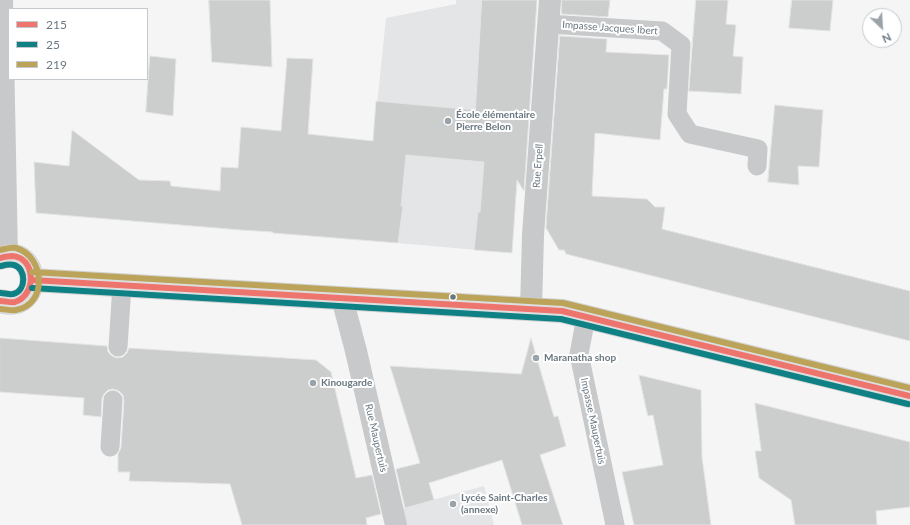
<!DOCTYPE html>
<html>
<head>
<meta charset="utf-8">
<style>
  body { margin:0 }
  #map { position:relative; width:910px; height:525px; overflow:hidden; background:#f5f5f5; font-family:Lato,sans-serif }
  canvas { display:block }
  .legend { position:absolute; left:8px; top:8px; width:140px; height:72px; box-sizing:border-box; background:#fff; border:1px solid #c3c9cc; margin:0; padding:5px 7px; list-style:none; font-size:12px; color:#697780 }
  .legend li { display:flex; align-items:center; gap:8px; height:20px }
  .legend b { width:20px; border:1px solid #c3c9cc }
  .north { position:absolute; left:862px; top:8px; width:40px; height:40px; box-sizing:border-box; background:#fff; border:1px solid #c3c9cc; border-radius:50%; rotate:155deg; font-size:11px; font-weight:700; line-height:16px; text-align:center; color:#697780 }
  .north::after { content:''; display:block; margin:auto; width:14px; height:18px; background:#9aa3a9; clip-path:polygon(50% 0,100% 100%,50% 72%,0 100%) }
</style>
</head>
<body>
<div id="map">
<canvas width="910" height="525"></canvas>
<ul class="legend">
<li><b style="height:5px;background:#ee756d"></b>215</li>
<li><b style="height:5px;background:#0f8184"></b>25</li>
<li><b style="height:5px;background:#bba35a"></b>219</li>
</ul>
<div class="north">N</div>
</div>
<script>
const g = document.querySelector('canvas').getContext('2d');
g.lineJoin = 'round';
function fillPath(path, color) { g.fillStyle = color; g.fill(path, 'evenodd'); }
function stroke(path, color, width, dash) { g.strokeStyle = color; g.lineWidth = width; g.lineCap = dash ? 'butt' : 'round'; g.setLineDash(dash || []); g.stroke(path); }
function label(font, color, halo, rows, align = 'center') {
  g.font = font + ' Lato,sans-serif'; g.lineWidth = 4; g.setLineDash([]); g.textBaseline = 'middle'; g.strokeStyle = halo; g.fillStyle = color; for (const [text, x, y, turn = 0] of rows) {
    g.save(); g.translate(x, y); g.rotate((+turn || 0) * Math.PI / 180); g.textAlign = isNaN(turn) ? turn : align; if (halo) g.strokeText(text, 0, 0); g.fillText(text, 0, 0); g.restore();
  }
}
fillPath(new Path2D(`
  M456,0h75l-19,253 -149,-13 23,-222 70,-14z
  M484,486l10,39h-87l-4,-17z`), '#e4e5e6');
const building = new Path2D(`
  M209,0h61l2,67 -60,-5z
  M482,0h55l-13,191 -7,-11 -5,73 -38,-3 4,-38h2l4,-50 -78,-7 -5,51h2l-5,37 -125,-10v-1l-32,-2 -205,-17 -2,-51 35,4 3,-36 67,50 31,1 1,5 49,5 1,-24 17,1 3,-41 40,4 6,-73 26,1 -5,75 65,7 3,-40 99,9z
  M562,0h48l-2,17 -46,-3z
  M696,0h32l-2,24 10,1 -3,31 10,1 -2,37 -52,-3z
  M792,0h41l-3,31 -41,-3z
  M560,36l47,3 -1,13 63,3 -2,34h-3l-4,51 -65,-7 -3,63 55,3 8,8h10l-3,22 248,62v50l-344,-87 -2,-4h-5l-13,-22z
  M150,56l26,3 -3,57 -27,-4z
  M775,105l48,5 -4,57 -21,-1 1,19 -31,-3z
  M0,338l107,8 1,6 4,4 5,2 6,-1 4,-4 2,-5 187,12 15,12 25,106 16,-3 9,39 -15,4 1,7h-125l-12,-41 -101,-3 1,-9h-12v-18l3,-6 3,-47 -1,-6 -4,-4 -6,-2 -5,1 -4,4 -2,5 -1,18 -18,-2 1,-17 -84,-6z
  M531,338l23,79 4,-1 8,30 -26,9 23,70h-41l-20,-65 -73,23 5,17 -29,8 -9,-39 24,-6 -30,-97 131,8z
  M639,375l62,15 1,67 9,68h-77l-12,-53 41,-7 -10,-50 -5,1z
  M755,403l155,39v65l-34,4 1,14h-82l-4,-25 -32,-22 -4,-27h6z`);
fillPath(building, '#cccdcd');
stroke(building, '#e4e4e4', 1);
const primary = new Path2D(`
  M0,258c40,-15 44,56 0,43
  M32,280l530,31 348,85`);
stroke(primary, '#d1d2d3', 24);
stroke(new Path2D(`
  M548,24l114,7 19,14 -4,69 13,20 68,15 -1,17
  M586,317l-7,37 36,171
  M118,347l4,-62
  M110,447l3,-47`), '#c8c9ca', 19);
stroke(new Path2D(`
  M2,0l5,256
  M342,298l14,53 40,174
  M531,309l2,-74 17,-235`), '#c8c9ca', 22);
stroke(primary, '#dddedf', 22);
stroke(new Path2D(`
  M0,258c4,-1 9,-2 12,-2 24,1 25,39 3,46 -4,1 -10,-1 -15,-1
  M32,280l530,31 348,85`), '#ee756d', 6);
stroke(new Path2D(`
  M32,288l529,31 347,85
  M1,293c3,0 9,2 12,1 14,-3 13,-26 1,-29 -4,-1 -9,0 -13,1`), '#0f8184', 6);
stroke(new Path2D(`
  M0,250c5,-1 11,-3 16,-2 29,8 32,57 0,62 -5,1 -11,-1 -16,-1
  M32,272l531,31 347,85`), '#bba35a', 6);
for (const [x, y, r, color] of [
  [448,121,4,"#9aa3a9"],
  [453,297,3.5,"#697780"],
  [536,358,4,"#9aa3a9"],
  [313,383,4,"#9aa3a9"],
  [453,504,4,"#9aa3a9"]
]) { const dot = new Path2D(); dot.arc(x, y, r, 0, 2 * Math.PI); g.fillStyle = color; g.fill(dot); stroke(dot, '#fff', 1.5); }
label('10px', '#697780', '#fff', [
  ["Impasse Jacques Ibert",610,28,4],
  ["Rue Erpell",538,166,-86],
  ["Impasse Maupertuis",593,421,78],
  ["Rue Maupertuis",376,438,77]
]);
label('bold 10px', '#697780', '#fff', [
  ["École élémentaire",456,115],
  ["Pierre Belon",456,127],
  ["Maranatha shop",544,358],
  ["Kinougarde",321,383],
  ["Lycée Saint-Charles",461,498],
  ["(annexe)",461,510]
], 'left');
</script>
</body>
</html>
